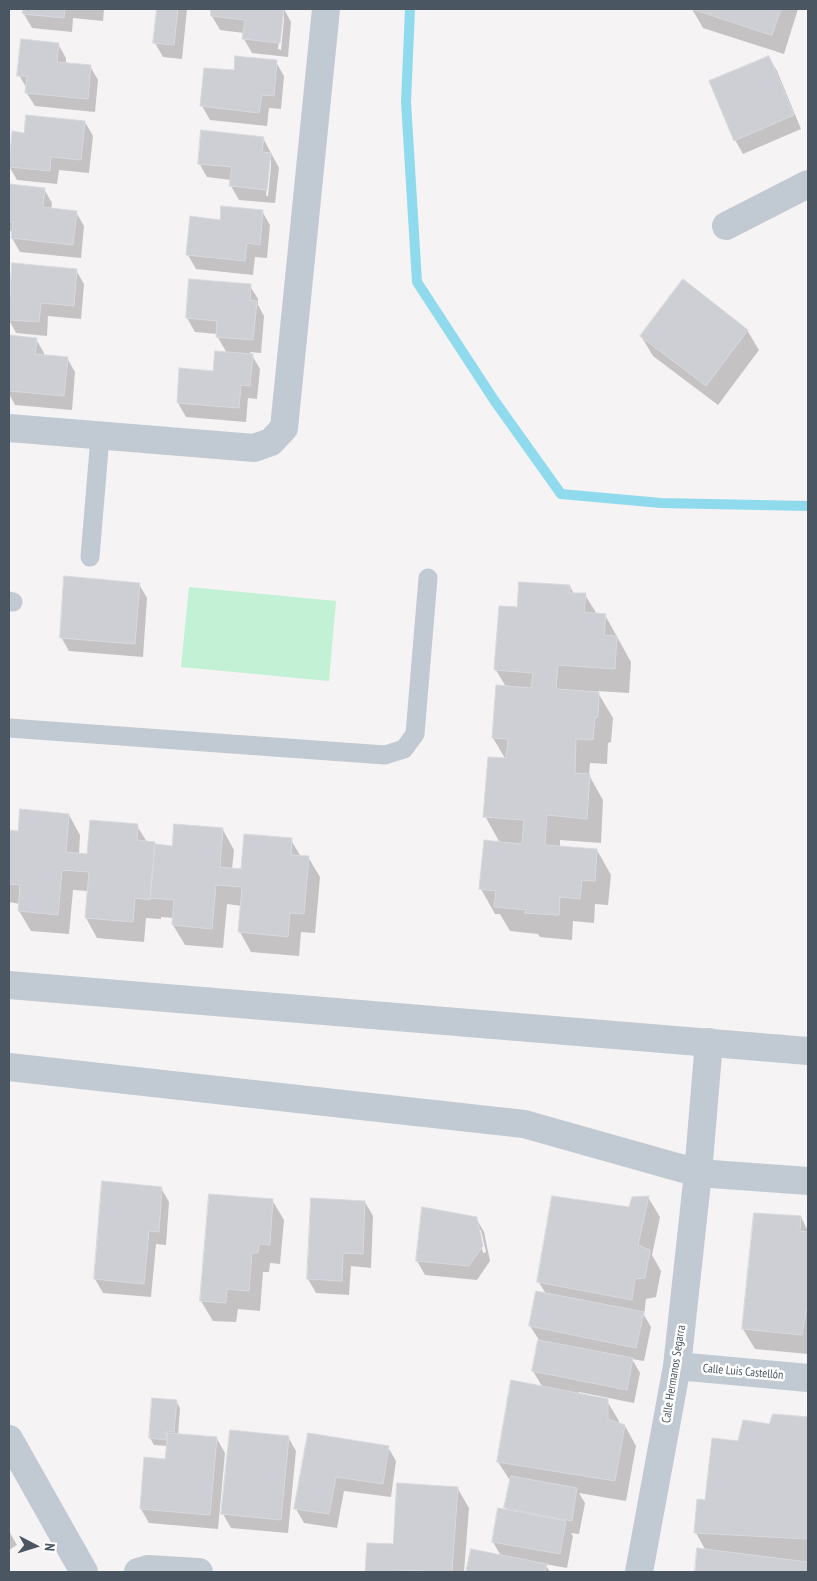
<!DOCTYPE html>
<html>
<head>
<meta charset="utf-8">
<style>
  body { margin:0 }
  #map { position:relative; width:817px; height:1581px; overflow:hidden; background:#f5f3f3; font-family:"PT Sans Narrow",sans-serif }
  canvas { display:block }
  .frame { position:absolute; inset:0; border:10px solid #4a5661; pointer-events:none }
  .north { position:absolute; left:10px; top:1521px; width:50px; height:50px; -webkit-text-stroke:4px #fff; paint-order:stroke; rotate:95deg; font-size:14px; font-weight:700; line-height:20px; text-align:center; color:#4a5661 }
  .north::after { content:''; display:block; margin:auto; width:18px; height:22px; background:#4a5661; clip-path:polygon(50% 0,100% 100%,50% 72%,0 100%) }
</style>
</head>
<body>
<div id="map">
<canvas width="817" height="1581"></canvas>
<div class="frame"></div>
<div class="north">N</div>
</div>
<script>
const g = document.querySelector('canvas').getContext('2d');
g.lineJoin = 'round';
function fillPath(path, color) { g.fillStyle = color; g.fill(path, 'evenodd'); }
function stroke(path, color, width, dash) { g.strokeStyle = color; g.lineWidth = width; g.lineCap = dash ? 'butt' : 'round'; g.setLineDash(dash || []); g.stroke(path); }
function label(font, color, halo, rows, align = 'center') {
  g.font = font + ' "PT Sans Narrow",sans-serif'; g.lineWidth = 5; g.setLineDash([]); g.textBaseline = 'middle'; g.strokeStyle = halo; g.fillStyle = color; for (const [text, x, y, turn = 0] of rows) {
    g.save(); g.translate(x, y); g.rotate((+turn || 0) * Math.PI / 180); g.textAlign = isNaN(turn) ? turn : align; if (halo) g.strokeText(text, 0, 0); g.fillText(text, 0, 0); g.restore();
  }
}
fillPath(new Path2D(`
  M189,587l147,14 -7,80 -148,-14z`), '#c3f1d5');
fillPath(new Path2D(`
  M24,9h80l-1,12 -30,-3 -1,14 -40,-4 -8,-14z
  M158,9h29l-5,50 -19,-2 -8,-14z
  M213,9h71l7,13 -3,35 -36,-4 -8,-14v-6l-24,-3 -8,-14zM282,13h2v7l-3,30 -3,-1z
  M692,9h106l-14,45 -81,-26z
  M58,44l8,14v6l24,2 8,14 -3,32 -60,-6 -9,-14 1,-3 -8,-14z
  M769,57l8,14 24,58 -58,25 -8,-14z
  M276,62l8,14 -3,33 -12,-1 -2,18 -57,-6 -8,-14 33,-34z
  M85,122l8,14 -4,37 -30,-3 -2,14 -40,-4 -8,-14z
  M263,138l16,30 -4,35 -36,-3 -8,-14v-6l-24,-3 -8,-14zM269,160h2v6l-3,30h-2z
  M9,185l35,4 8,14 -1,7 25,2 8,14 -3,32 -61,-6 -8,-14v-4l-3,-6z
  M262,211l8,14 -3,33 -12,-1 -2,18 -57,-6 -8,-14 33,-34z
  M13,265l63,5 8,14 -3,35 -33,-3 -1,20 -31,-3 -7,-13z
  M250,286l8,13v6l6,11 -3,37 -11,-1 10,17 -3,30 -9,-1 -2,24 -60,-5 -8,-14 36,-30 13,-20 -10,-17v-2l-22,-2 -8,-14z
  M747,330l12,20 -41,55 -65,-49 -12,-20z
  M9,337l27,2 8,14v3l23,2 8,14 -3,38 -57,-5 -6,-11z
  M139,584l8,14 -4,59 -74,-6 -8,-14z
  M570,586l4,8 11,1 12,19 8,1 26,47 -2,31 -32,-2 16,27 -2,24 -3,1 -1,21 -17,-1 -1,12 14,25 -2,43 -41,-3v7l37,3 14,25 -3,30 -13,-1 -1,19 -21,-2 -1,19 -32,-3 -2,-3 -28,-3 -10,-17h-5l-14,-25 19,-46 -15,-27 21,-56 -13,-22 13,-51 -10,-17 22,-62z
  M69,815l11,20 -1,20 9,1 49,-30 10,16 7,1 2,3 17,1 50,-17 11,20 -2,19 10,1 49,-30 10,17h7l12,20 -5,56 -14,-1 -2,24 -48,-4 -11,-20 2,-26 -15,-2 -4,44 -38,-3 -12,-20 1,-7 -13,-1v2l-15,-1 -2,24 -47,-4 -11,-20 2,-27 -15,-1 -4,44 -38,-3 -12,-20 1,-7 -11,-2v-70l10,1z
  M103,1183l58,5 8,14 -3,43 -10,-1 -5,53 -48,-4 -8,-14z
  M648,1197l12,20 -8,38 9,16 -5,26 -10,2 -2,16 7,12 -7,34 -12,-2 8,14 -6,30 -55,-11 -1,3 29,6 12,20v3l6,2 11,20 -10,55 -47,-8 6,10 -6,31 -8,-1 2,3 -6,32 -22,-4 5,8h-83l5,-22 29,6 -8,-14 15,-31 -2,-3 5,-26 -13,-20 45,-74 -10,-17 6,-31 -9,-14 16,-32 -8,-13 91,-73z
  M312,1199l53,3 8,14 -2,52 -20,-2 -2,29 -33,-2 -8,-14z
  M272,1200l12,20 -4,44 -10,-1 -1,9h-6l-3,39 -22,-2 -2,13 -23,-1 -12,-20z
  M423,1208l53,10 8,14 6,29 -13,19 -52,-5 -8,-14zM478,1230h3l5,22 -3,1z
  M801,1217l7,14v123l-53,-5 -12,-20z
  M176,1401l4,7 -2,27 39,4 8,14 -7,76 -69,-6 -8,-14 25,-49 2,-14 -14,-1 -4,-7z
  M774,1416l34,2v154h-112l2,-22 8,1 -10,-18 10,-32 33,-59 31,-16z
  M309,1434l79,13 8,14 -5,36 -47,-6 -7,37 -33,-5 -8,-14z
  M288,1437l8,14 -8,82 -57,-5 -8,-14z
  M458,1489l11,19 -5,64h-97l2,-28 25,1z
  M9,1531l8,14 -8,5z`), '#0003');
stroke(new Path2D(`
  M410,9l-4,93 11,180 77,118 67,94 100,9 147,3`), '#90daee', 10);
const building = new Path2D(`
  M23,9h42l-1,9 -41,-4z
  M157,9h21l-4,36 -21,-2z
  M211,9h73l-4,34 -38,-4 3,-19 -34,-4z
  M692,9h89l-9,26z
  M21,39l38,4 -2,19 34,3 -3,34 -63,-6 2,-17h-10z
  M235,56l42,4 -3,36 -12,-1 -3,18 -59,-7 4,-38 30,2z
  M769,56l25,59 -60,26 -25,-60z
  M26,115l59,6 -4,39 -30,-3 -1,14 -41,-4 3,-36 12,2z
  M201,130l63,7 -2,15 9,1 -4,37 -38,-4 3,-19 -34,-3z
  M9,184l36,4 -2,19 34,4 -4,34 -62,-7 2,-16h-4z
  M221,206l42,4 -3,35 -13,-2 -2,18 -59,-6 4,-39 30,4z
  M12,263l65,6 -3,37 -33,-3 -2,19 -30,-2z
  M189,279l62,5 -1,16 7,1 -4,39 -37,-3 1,-16 -31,-3z
  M683,279l65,51 -42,56 -66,-50z
  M9,335l28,3 -2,16 33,3 -4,39 -55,-5z
  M215,351l38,3 -3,32 -9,-1 -2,23 -62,-5 2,-35 34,3z
  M64,576l76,7 -5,61 -75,-6z
  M519,582l51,3v8h16l-2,19 22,2 -2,21 13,1 -2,33 -57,-4 -2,24 43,3 -1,25 -3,1 -2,22 -17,-1 -1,34 15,1 -3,45 -40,-4 -2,30 52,4 -2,32 -13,-1 -2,19 -20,-2 -1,18 -35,-2 3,-3 -33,-3 2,-16 -17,-2 5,-49 38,4 2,-24 -41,-3 5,-60 18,1 2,-19 -16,-1 4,-53 35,3 2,-15 -39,-3 5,-64 18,1z
  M20,809l49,5 -3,38 21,2 3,-34 48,4 -1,16 18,2 -5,58 -15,-2 -2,24 -48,-4 4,-46 -27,-2 -4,45 -40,-4 2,-26 -11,-1v-54l9,1z
  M174,824l49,4 -3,39 21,2 3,-35 48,4 -1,17 18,1 -5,58 -14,-1 -2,24 -50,-5 4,-45 -26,-2 -4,44 -40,-4 2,-25 -24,-2 5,-54 17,2z
  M102,1181l60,6 -3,45 -10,-1 -5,53 -50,-5z
  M209,1194l64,5 -3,46 -11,-1 -1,9h-6l-3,38 -22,-2 -1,14 -26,-2z
  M552,1196l77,11 3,-10 17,-1 -11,49 12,5 -5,28 -10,1 -3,21 -95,-18z
  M311,1198l54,3 -2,53 -20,-1 -1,28 -35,-2z
  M422,1207l55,10 6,29 -14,20 -53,-5z
  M754,1213l47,3 -1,15 8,1v75h-1l-5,28 -60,-6z
  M536,1291l108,21 -8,36 -107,-22z
  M538,1340l95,18 -6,32 -95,-19z
  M511,1380l97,19v20l17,6 -10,56 -118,-19z
  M152,1398l25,2 -3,32 -7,-1 -1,9 -17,-2z
  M773,1414l35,3v122l-114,-6 3,-34 8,1 7,-62 26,3 5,-21 26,4z
  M230,1430l59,6 -8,84 -60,-6z
  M168,1433l49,4 -7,78 -70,-6 4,-52 21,2z
  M308,1433l81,13 -6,38 -47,-7 -7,37 -35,-5z
  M511,1476l66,12 -5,33 -68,-13z
  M397,1483l61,4 -6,85 -57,-2v2h-30l2,-29 26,1z
  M498,1508l68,13 -6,33 -68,-12z
  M697,1548l111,14v10h-113z
  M471,1549l76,15 -2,8h-79z`);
fillPath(building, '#cdcfd5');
stroke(building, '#d7d9de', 1);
stroke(new Path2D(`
  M90,557l10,-120
  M9,601l4,1
  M9,728l376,27 19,-6 11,-15 13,-156`), '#c1cad2', 19);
stroke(new Path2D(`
  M726,226l82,-42
  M9,428l245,20 17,-6 13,-14 42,-419
  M677,1366l131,12
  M9,1439l75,133
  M138,1572l10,-3 51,3
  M639,1572l38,-206 21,-193 11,-131`), '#c1cad2', 28);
stroke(new Path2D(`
  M9,985l799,66
  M9,1067l515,57 174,49 110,8`), '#c1cad2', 28);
label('12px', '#4a5661', '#fff', [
  ["Calle Luis Castellón",743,1372,5],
  ["Calle Hermanos Segarra",674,1374,-81]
]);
</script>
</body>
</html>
